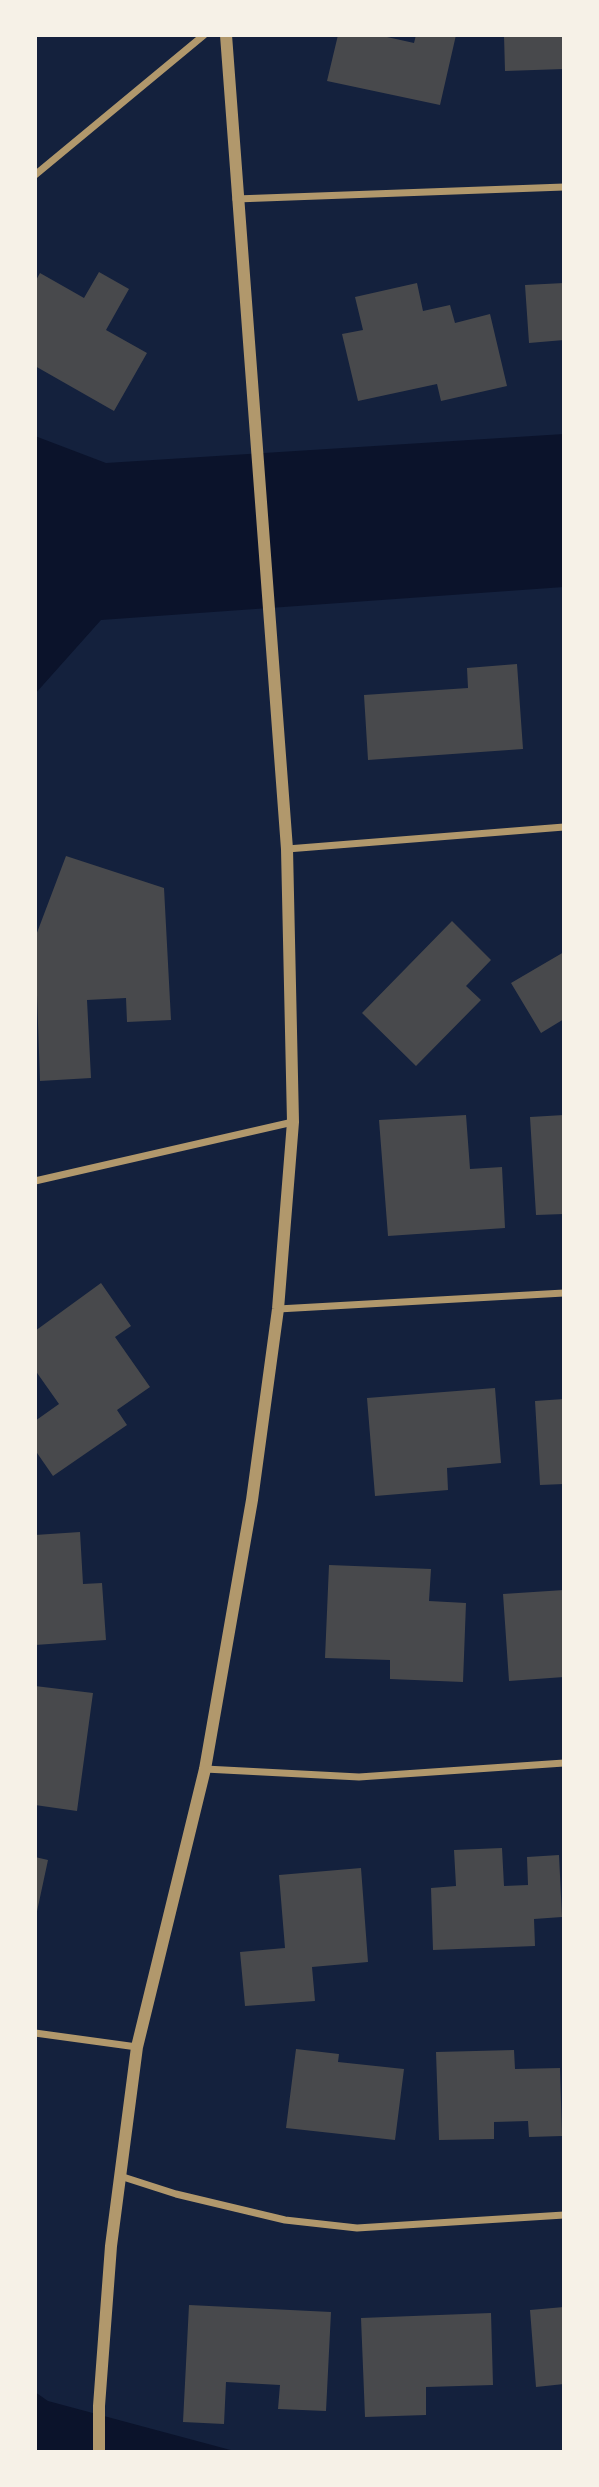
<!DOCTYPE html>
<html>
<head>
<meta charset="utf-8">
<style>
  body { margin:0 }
  #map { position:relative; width:599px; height:2487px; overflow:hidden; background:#14213d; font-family:Poppins,sans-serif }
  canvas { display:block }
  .frame { position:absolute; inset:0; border:37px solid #f6f1e7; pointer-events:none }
</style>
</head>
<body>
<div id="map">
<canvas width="599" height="2487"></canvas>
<div class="frame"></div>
</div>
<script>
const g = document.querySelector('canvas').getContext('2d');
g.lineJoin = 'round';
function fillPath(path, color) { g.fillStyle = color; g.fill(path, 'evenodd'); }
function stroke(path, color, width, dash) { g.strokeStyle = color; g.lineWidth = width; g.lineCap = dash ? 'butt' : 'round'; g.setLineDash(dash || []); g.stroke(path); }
fillPath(new Path2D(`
  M564,434v153l-463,33 -66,74v-258l71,27z
  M35,2392l13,9 190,51h-203z`), '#0b132b');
fillPath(new Path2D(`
  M338,35h50l-1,2 27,6 2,-8h40l-16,70 -113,-24z
  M504,35h60v34l-59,2z
  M99,272l30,17 -23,41 41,23 -33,58 -79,-45v-84l5,-9 44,25z
  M417,283l6,28 27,-6 5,18 35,-9 17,72 -66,15 -4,-17 -79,17 -16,-67 21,-4 -8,-33z
  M564,283v57l-35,3 -4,-58z
  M517,664l6,85 -155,11 -4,-65 104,-7 -1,-20z
  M66,856l98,32 7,132 -44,2 -1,-24 -39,2 4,78 -51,3 -5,-143z
  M452,921l39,39 -25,26 15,14 -65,66 -54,-53z
  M564,952v67l-23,14 -30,-50z
  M466,1115l4,54 32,-2 3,61 -117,8 -9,-116z
  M564,1115v99l-28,1 -6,-98z
  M101,1283l30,43 -16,11 35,50 -33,23 10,15 -74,51 -18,-26v-29l24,-17 -24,-34v-39z
  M495,1388l6,75 -54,5 1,22 -73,6 -8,-98z
  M564,1399v85l-24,1 -5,-84z
  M80,1532l3,52 19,-1 4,57 -71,5v-110z
  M329,1565l102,4 -2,32 37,2 -3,79 -73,-3v-19l-65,-2z
  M564,1590v87l-55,4 -6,-87z
  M35,1686l58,7 -16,118 -42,-6z
  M502,1848l2,38 24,-1 -1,-28 32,-2 3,62 -28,2 1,27 -102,4 -2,-62 25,-2 -2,-36z
  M35,1857l13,3 -12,56h-1z
  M361,1868l7,94 -56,5 3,34 -70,5 -5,-54 45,-4 -6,-73z
  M296,2049l43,5 -1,8 66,7 -9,71 -109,-12z
  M514,2050l1,19 45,-1 2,68 -33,1 -1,-16 -34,1v17l-55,1 -3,-88z
  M189,2305l142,7 -5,99 -48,-2 2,-24 -54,-3 -2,42 -41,-2z
  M564,2307v77l-28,3 -6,-77z
  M491,2313l2,72 -67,2v28l-61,2 -4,-99z`), '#48494c');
stroke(new Path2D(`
  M35,175l169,-140
  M236,199l328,-12
  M287,849l277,-22
  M35,1181l258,-59
  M278,1309l286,-16
  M205,1769l154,8 205,-14
  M35,2033l102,14
  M120,2176l56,18 109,26 72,8 207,-13`), '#b1986c', 7);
stroke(new Path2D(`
  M99,2452v-46l12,-160 26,-199 68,-278 47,-269 26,-191 15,-187 -6,-273 -61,-814`), '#b1986c', 12);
</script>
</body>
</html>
